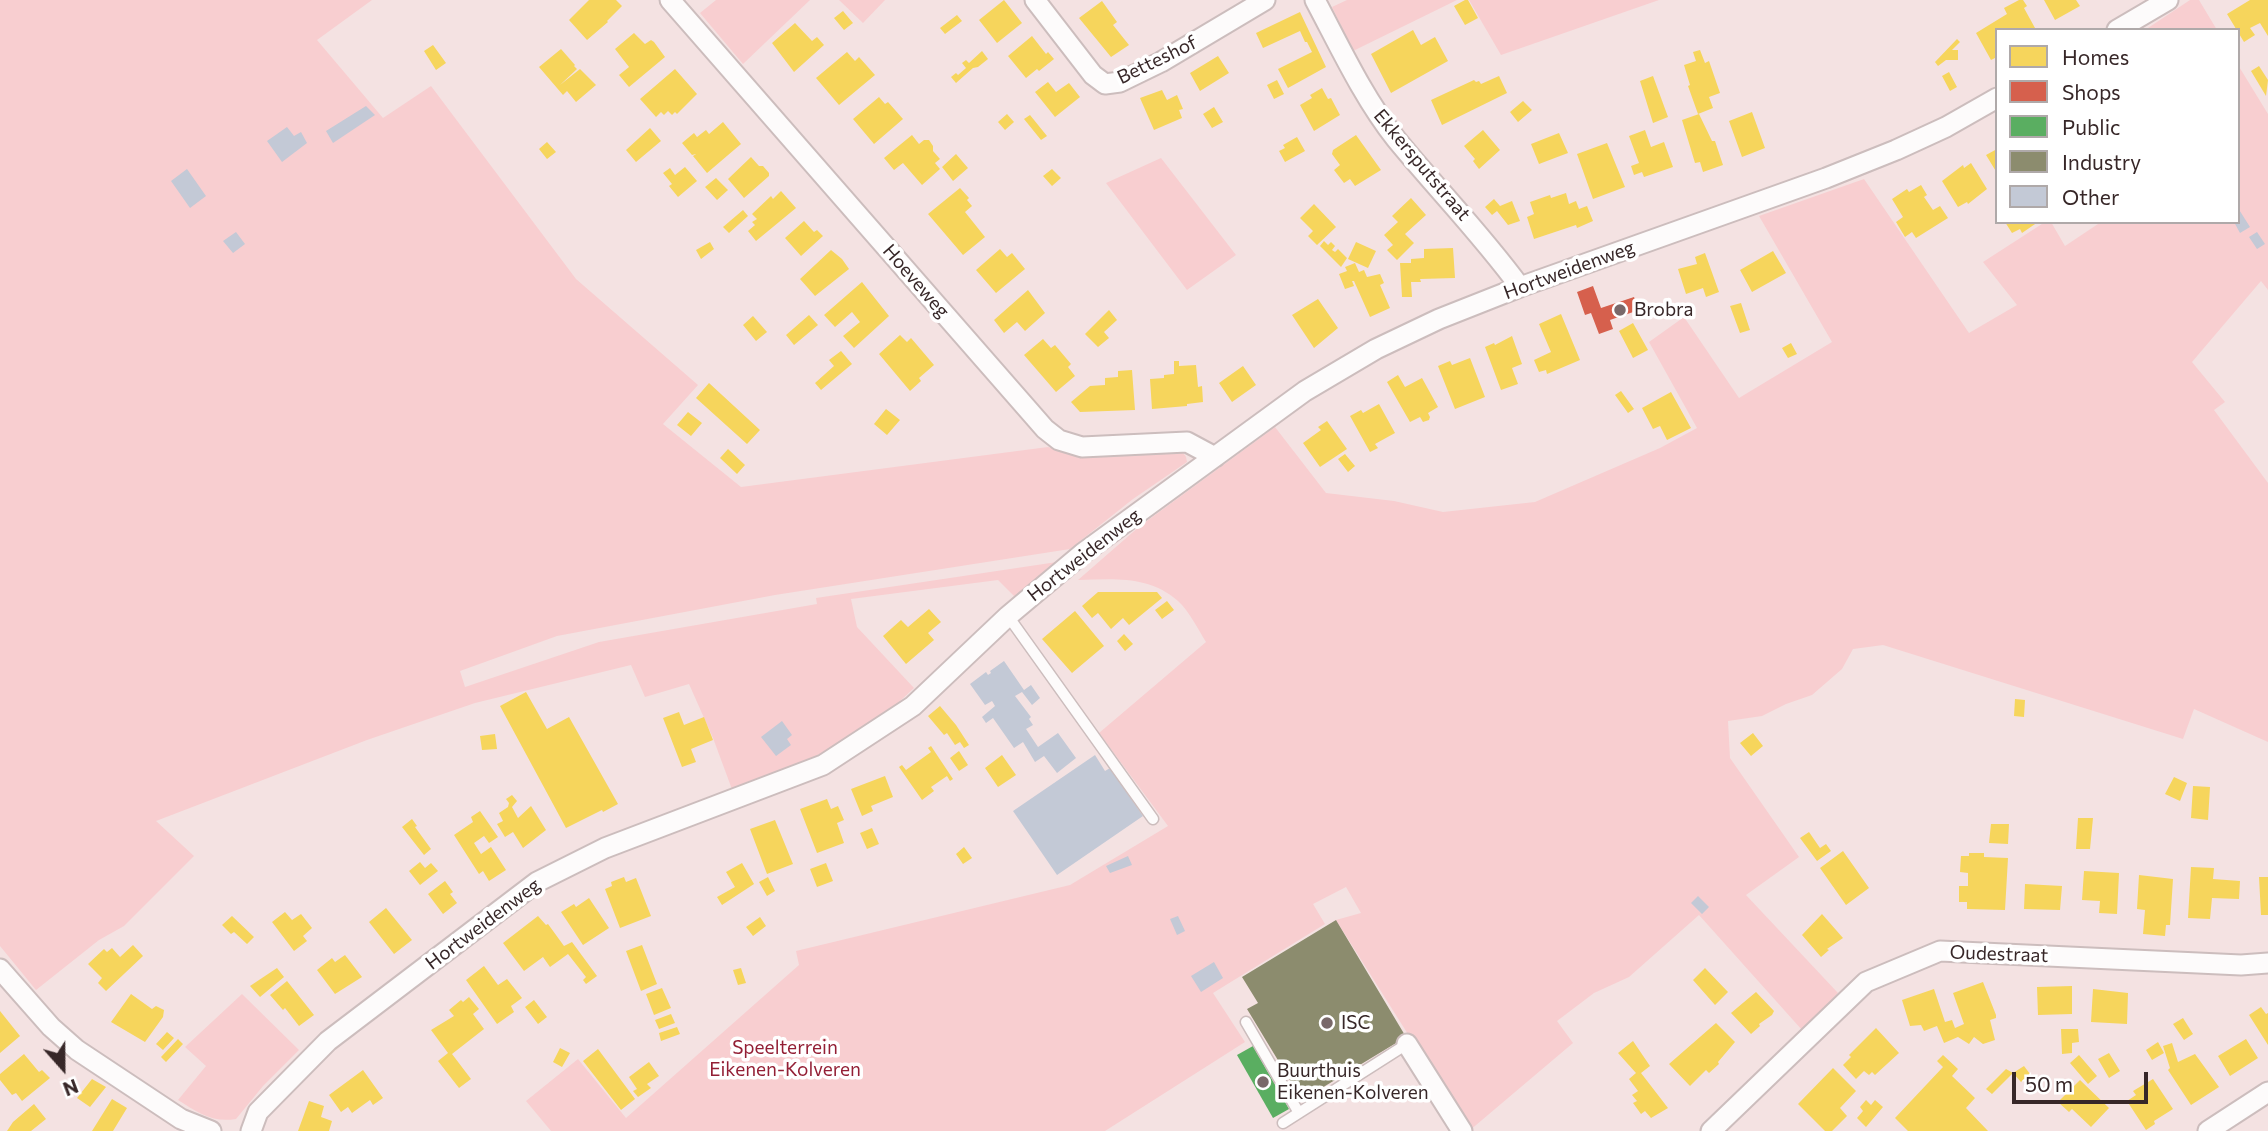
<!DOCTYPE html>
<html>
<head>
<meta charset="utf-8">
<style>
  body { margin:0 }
  #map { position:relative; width:2268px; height:1131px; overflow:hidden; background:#f4e2e2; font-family:Commissioner,sans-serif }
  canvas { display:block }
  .legend { position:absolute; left:1995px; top:28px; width:245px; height:196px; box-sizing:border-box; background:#fff; border:2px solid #afa9a9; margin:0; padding:9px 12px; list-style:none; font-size:21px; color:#372728 }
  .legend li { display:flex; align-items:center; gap:14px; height:35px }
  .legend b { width:35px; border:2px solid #afa9a9 }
  .north { position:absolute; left:28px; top:1033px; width:70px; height:70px; -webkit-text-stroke:5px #fff; paint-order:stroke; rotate:159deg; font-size:19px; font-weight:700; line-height:28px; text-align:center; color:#372728 }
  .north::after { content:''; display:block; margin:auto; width:24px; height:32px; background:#372728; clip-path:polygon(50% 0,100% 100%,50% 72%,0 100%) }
  .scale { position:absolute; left:2012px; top:1072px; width:136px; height:32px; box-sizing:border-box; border:4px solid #372728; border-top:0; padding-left:9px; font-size:21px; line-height:24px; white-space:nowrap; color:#372728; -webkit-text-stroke:5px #fff; paint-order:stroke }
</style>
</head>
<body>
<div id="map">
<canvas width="2268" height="1131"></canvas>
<ul class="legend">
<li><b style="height:19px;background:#f6d55c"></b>Homes</li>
<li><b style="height:19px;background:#d6604d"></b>Shops</li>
<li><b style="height:19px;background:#5aae61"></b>Public</li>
<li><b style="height:19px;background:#8c8c6e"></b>Industry</li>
<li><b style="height:19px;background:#c3c9d6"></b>Other</li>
</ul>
<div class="north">N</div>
<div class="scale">50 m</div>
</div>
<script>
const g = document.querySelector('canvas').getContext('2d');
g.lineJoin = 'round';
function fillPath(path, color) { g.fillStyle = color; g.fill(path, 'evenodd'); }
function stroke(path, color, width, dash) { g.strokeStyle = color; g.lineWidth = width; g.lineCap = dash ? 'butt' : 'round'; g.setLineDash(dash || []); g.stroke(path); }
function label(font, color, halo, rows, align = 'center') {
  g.font = font + ' Commissioner,sans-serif'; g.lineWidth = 7; g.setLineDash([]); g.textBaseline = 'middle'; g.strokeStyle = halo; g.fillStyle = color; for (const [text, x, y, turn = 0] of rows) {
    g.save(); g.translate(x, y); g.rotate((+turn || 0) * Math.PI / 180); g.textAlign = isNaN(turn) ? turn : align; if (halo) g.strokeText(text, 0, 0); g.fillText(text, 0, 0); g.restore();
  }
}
fillPath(new Path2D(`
  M0,0h372l-55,40 66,78 48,-32 145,193 122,106 -35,39 78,63 307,-40 21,7 25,1 88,-4 4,6 1,5 -54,37 -63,50 -295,46 -218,41 -97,35 5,16 134,-45 218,-38 -1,-6 241,-36 -40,37 -19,-19 -147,19 6,28 57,61 -30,28 -29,21 -90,44 -32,11 -20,-54 -24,-54 -44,13 -14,-32 -156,38 -108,37 -211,81 38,35 -70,70 -25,14 -63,50 -36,-44z
  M716,0h94l-67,64 -43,-51z
  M839,0h46l-22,23z
  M1347,0h110l-104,51 -21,-44z
  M1469,0h190l-158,55z
  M2190,0h9l18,30h-72z
  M2238,65l30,49v176l-7,-9 -69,81 33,40 -11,8 54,73v259l-74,-33 -11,30 -300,-94 -30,4 -11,20 -30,26 -26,9 -24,12 -34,5 2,37 69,99 -53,38 92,98 -36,37 -103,-115 -70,62 -35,16 -37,28 16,22 -104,88 -133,-211 25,-7 -15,-26 -33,17 12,20 -112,69 32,49 -140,89h-554l-25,-30 52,-42 48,59 173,-153 -3,-14 274,-66 98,-59 -69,-93 107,-91c-8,-13 -17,-31 -28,-41 -29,-26 -65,-22 -100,-21l62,-54 135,-99 51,66 68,8 49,11 92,-10 125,-54 37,-20 -48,-86 35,-25 55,81 93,-56 -73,-126 105,-37 105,154 48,-28 -34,-43 62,-40h6l14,24 36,-24h137z
  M1161,158l75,97 -49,35 -81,-107z
  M242,994l57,56 -36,36 -27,33c-24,4 -39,-7 -58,-19l28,-34 -21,-19z`), '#f8ced0');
fillPath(new Path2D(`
  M589,0h27l6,6 -15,15 1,1 -21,18 -18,-20z
  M1004,0l18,23 -25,20 -18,-23z
  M1465,0h3l10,18 -13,7 -11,-19z
  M2019,0h4l4,6 -3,2 11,20 -38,2v27l-6,3 -15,-27 31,-19 -3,-6z
  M2044,0h32l4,6 -25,14z
  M2250,0h18v36l-8,-13 -10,5 5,7 -11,7 -17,-28z
  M1102,1l15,21 -4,3 16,20 -18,12 -32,-39z
  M843,11l10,12 -9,7 -10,-12z
  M1300,12l26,55 -38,21 -10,-19 34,-17 -5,-10h-2l-5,-11 -37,17 -7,-15z
  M957,15l5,6 -17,13 -5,-6z
  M795,23l17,18 5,-4 7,8 -30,27 -22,-29z
  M1413,30l8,15 14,-8 13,24 -57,32 -20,-39z
  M634,33l11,11 6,-4 3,2 11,15 -36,30 -10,-12 10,-8 -14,-18z
  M1032,36l14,18 2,-2 6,7 -15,12 -2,-2 -11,9 -18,-22z
  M1957,39l3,3 -8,8h6v10h-12l-8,6 -3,-4z
  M433,45l13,18 -10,7 -12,-19z
  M561,49l14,16 -1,1 3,3 -17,16 20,-16 16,16 -20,17 -9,-11 -4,4 -24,-28z
  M1700,50l5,13 4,-2 11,32 -11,4 4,11 -15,6 -10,-28 2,-1 -6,-20 12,-4 -3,-9z
  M982,51l6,8 -10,8 -5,1 -17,15 -5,-6 5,-4 2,2 8,-7 -4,-5 4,-3 3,3z
  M847,52l8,9 4,-4 16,18 -36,30 -23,-27z
  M1218,56l11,17 -29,18 -10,-18z
  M2259,66l9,14 -2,16 -15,-25z
  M675,69l22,25 -20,20 -2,-2 -3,3 -4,-4 -4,4 -3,-3 -5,5 -16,-18z
  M1949,72l8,15 -7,4 -8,-15z
  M1499,76l8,17 -65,32 -11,-25 43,-20 2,2 3,-1 2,3z
  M1653,76l15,41 -15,6 -13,-42z
  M1277,80l7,14 -10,5 -7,-14z
  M1048,82l8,10 13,-9 11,14 -25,20 -20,-25z
  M1322,88l6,11 3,-1 9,17 -26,16 -14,-26 12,-7 -2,-3z
  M1162,90l5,10 10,-5 6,14 -4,1 3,8 -28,12 -14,-32z
  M879,97l6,7 3,-2 15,17 -29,25 -21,-25z
  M1523,101l9,9 -14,12 -8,-10z
  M1214,107l9,15 -11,6 -9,-14z
  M1752,112l13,36 -23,9 -13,-36z
  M1007,114l7,8 -9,8 -7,-8z
  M1699,114l13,27h3l8,24 -20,7 -3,-10 -5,1 -13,-43z
  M1030,115l17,21 -6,4 -17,-21z
  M723,122l18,22 -34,29 -14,-17 3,-2 -4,1 -10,-12 12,-10 3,4 9,-7 3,4z
  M650,128l11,13 -25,21 -10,-12z
  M1483,130l17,20 -21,19 -6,-8 2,-2 -11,-13z
  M1645,130l6,17 13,-5 9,25 -29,10 -2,-5 -8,3 -3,-9 8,-3 -10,-27z
  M1559,133l9,20 -29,11 -8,-20z
  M912,135l7,9 5,-4h5l4,6v5l7,8 -5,4 5,6 -18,16 -19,-22 -9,7 -10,-12z
  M1356,135l25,35 -26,16 -5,-7 -6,4 -10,-13 6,-5 -8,-11 1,-4z
  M1297,137l8,14 -20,11 -6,-11 6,-3 -2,-3z
  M547,142l9,10 -9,7 -8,-10z
  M1607,143l18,44 -32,12 -16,-45z
  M1997,149v24l-11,-18z
  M956,154l12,14 -15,13 -11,-14z
  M751,157l8,9h4l6,7v3l-25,22 -16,-19z
  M1971,163l16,26 -19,15 -1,-2 -9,5 -16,-26 21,-16 1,3z
  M685,167l12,14 -19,16 -9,-11 3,-2 -9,-11 7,-5 5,7z
  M1052,169l9,9 -9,8 -9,-10z
  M716,178l12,12 -11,10 -12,-13z
  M1921,185l6,10 -3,2 9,13 7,-4 8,12 -32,20 -4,-6 -7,5 -9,-15 7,-5 -11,-18 15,-10 2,3z
  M960,188l9,10 -2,2 5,6 -7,6 20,25 -22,18 -35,-41z
  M781,191l15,17 -40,33 -8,-10 7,-6 -3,-3 5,-3 -5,-5 19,-18 2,3z
  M1566,193l3,11 7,-3 3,8 8,-3 6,15 -16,7 -1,-3 -42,14 -7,-22 7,-3 -4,-12 20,-7 1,3z
  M1411,198l15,17 -21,19 9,9 -17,17 -10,-10 6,-5 -9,-10 14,-13 -6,-6z
  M1494,199l6,7 12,-5 8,20 -12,4 -11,-14 -5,4 -7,-8z
  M1314,204l22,23 -19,18 -9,-9 5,-5 -13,-13z
  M743,210l5,6 -19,17 -6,-6z
  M804,221l10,11 3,-2 6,6 -22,20 -16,-18z
  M2005,222h33l-16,11 -2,-4 -8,4z
  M1324,241l4,4 3,-3 4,4 -3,4 3,2 3,-3 9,9 -6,9 -21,-21z
  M710,242l4,7 -13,10 -5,-9z
  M1356,242l20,9 -8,17 -20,-9z
  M1453,248l2,30 -35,1 1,3h-10l1,15h-10l-2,-34h11v-4l13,-1v-9z
  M1000,249l7,8 5,-4 13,16 -29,24 -20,-23z
  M831,250l11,9 7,10 -34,27 -15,-17z
  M1773,251l13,22 -34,19 -12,-22z
  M1705,253l14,39 -13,5 -3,-9 -17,6 -8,-25 19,-5 -2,-7z
  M1355,263l4,9 5,-2 3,7 13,-3 4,9 -4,2 10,23 -20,9 -16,-36h-2l2,5 -9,3 -6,-15 8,-3 -2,-4z
  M862,282l27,34 -35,32 -11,-12 17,-14 -8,-10 -17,15 -11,-12z
  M1028,290l17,23 -20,18 -8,-9 -13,11 -10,-13z
  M1318,299l20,29 -24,20 -22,-33z
  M1741,303l9,27 -10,3 -10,-27z
  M1109,310l8,10 -13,12 5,6 -11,9 -13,-13z
  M1561,314l19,46 -33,14 -1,-4 -7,2 -5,-12 17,-8 -12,-28z
  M809,315l9,10 -24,20 -8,-10z
  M753,316l14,16 -11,9 -13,-16z
  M1633,323l15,27 -15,8 -14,-27z
  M900,335l7,7 4,-4 23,27 -15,13 2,3 -11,10 -31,-37z
  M1512,336l10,28 -10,4 6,16 -17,6 -16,-43 9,-4 1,2z
  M1043,339l8,9 4,-3 16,19 -3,3 7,9 -19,16 -32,-37z
  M1791,343l6,11 -9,4 -6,-10z
  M841,351l11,13 -31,26 -6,-7 19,-17 -5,-6z
  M1470,358l15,39 -30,12 -17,-43 12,-5 2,4z
  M1174,361h5v5l17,-1 2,22 4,-1 1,16 -16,2v2l-35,3 -2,-30 14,-1v-3l10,-1z
  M1243,366l13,19 -24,17 -13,-19z
  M1132,370l3,40 -55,2 -9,-10 19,-16 15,-1v-7l13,-1v-6z
  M1398,375l7,12 17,-9 16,29 -10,6 2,4 -1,3 -6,2 -3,-5 -10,5 -23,-40z
  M709,383l51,47 -13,14 -51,-46z
  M1621,391l13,18 -6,4 -13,-18z
  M1671,392l20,36 -24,12 -7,-14 -7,3 -11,-21z
  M1379,404l16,29 -20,11 3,4 -8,4 -20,-36 11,-6 2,3z
  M886,409l14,11 -13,15 -13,-11z
  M688,412l14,11 -11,13 -14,-11z
  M1327,421l20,28 -27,18 -17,-24 18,-13 -3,-3z
  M728,449l17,16 -8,9 -17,-16z
  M1345,454l10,12 -7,6 -10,-13z
  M1098,592h59l5,6 -33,27 -6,-7 -12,11 -13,-16 -6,5 -10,-12z
  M1167,601l7,9 -12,9 -7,-9z
  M929,609l12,13 -13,11 6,7 -28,24 -23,-28 18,-16 7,7z
  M1075,611l29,35 -32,27 -30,-34z
  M1124,634l9,10 -8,7 -8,-10z
  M526,692l21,37 22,-12 49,87 -15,8 -1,-2 -36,18 -66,-122z
  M2015,699l10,1 -1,17 -10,-1z
  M940,706l16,19 13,20 -5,3 -4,-6 -5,3 -8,-12 -3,2 -16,-19z
  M679,712l5,13 20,-8 9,23 -22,9 5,13 -14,5 -19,-49z
  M1753,733l10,13 -12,10 -11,-13z
  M495,734l2,15 -15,1 -2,-14z
  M931,746l22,33 -3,2 -3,-5 -16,11 3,4 -12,9 -23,-33 3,-2 4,5 25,-18 -3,-4z
  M959,751l9,14 -9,6 -9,-13z
  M1002,755l14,20 -18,12 -13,-19z
  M885,776l8,21 -22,9 2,5 -11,5 -11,-27z
  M2174,777l13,6 -7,18 -15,-7z
  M2193,786l17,1 -2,33 -17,-2z
  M512,795l5,6 -5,6 6,11 13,-12 15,24 -23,18 -10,-16 -8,5 -8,-13 6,-3 -4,-8 9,-6 1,-4 -3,-4z
  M827,799l4,10 7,-3 6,14 -7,3 7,20 -27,10 -17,-44z
  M480,811l18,26 -9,6 -5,-7 -10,7 7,11 10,-7 15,23 -17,11 -6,-10 -4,3 -25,-39 19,-13 -2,-5z
  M2078,818h15l-3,31h-14z
  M412,819l5,7 -2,1 16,22 -7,6 -22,-28z
  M775,820l18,44 -26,10 -17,-45z
  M1991,824h18l-1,20 -19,-1z
  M872,828l7,16 -12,5 -7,-16z
  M1809,832l11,16 6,-4 5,7 -14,10 -17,-23z
  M964,847l8,11 -9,6 -7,-10z
  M1843,851l26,37 -23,17 -26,-37z
  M1969,853h15v4l24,1 -3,52 -38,-1v-7h-8v-16h9v-13l-8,-1 1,-16h8z
  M420,862l5,6 6,-5 7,8 -18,14 -11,-14z
  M742,863l12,21 -32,21 -5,-8 18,-10 -9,-15z
  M826,863l7,18 -16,6 -7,-18z
  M2191,867l23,1 -1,11 27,2 -1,18 -27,-1 -2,21 -22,-1z
  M2084,871l35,2 -2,41 -18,-1 1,-12 -18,-1z
  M2139,875l34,4 -3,46h-4l-1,11 -22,-2 2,-24 -8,-1z
  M624,877l2,5 10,-4 15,38 -31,12 -15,-39 7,-3 -1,-4z
  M768,877l7,14 -8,5 -8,-14z
  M2259,877h9v38h-7z
  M445,881l8,11 -3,2 7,9 -14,11 -15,-20z
  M2025,884l37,2 -2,24 -36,-1z
  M589,898l20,30 -26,17 -22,-33 13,-8 2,3z
  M386,908l26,32 -18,14 -25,-32z
  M285,912l7,8 9,-6 11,14 -9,8 4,5 -13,10 -22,-29z
  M1822,914l21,24 -16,11 2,1 -8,7 -19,-22z
  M232,916l22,21 -7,7 -13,-12 -3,2 -9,-9z
  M538,916l8,9 2,-1 16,22 8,-4 25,34 -11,8 -3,-4 3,-3 -18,-23 -18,13 -7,-10 -19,14 -21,-28z
  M760,917l6,9 -13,10 -7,-9z
  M133,945l10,11 -37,35 -8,-8 4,-5 -14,-14 16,-15 3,3 5,-4 8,9z
  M642,945l15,39 -16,7 -15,-40z
  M345,955l17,22 -27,17 -18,-24 15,-12 3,4z
  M484,966l14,19 9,-6 15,19 -11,8 3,6 -17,12 -31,-44z
  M277,968l7,9 -24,20 -10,-11z
  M741,968l5,15 -8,2 -5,-15z
  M1705,968l23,24 -13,13 -22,-25z
  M287,981l27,34 -15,11 -14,-18 -2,2 -13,-15z
  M1983,982l13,33v3l-6,2 5,20 -12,4 -9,-7 -5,7 -11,-7 -14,6 -7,-17 -13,5 -3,-6 -11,1 -8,-26 32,-11 11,33 7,-2 3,8 9,-4 -11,-31z
  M2072,986v28l-34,1 -1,-28z
  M662,988l9,20 -17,7 -8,-21z
  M2093,989l35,4 -1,31 -36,-2z
  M1756,992l18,19 -2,4 -13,9 1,2 -9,8 -20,-21z
  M131,994l21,15 4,-3 8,4 -1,7 -18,25 -34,-20z
  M469,997l10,12 -6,5 11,15 -32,25 19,25 -12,9 -21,-27 10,-8 -17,-23 23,-14 -5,-6 12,-10 2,2z
  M534,1000l13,17 -9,7 -13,-17z
  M2261,1007l5,7 2,-1v32l-19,-30z
  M0,1011l20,25 -20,17z
  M671,1014l4,9 -16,6 -4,-9z
  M2183,1018l10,16 -9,6 -11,-16z
  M1716,1023l19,19 -17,20 1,2 -10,9 -3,-3 -16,16 -21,-22z
  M677,1027l3,7 -19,7 -2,-8z
  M1876,1028l23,25 -24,22 -3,-3 -3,3 -5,-4 -8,8 -13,-14 8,-8 -2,-2z
  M2061,1029h17l1,13 -7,1v10l-10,1z
  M167,1032l7,6 -11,12 -7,-6z
  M178,1039l5,5 -17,18 -5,-5z
  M2246,1039l12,19 -28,18 -12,-20z
  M1633,1041l17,25 -9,7 27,35 -17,10 -6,-7 -4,3 -8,-11 4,-2 -5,-6 6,-4 -9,-12 7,-6 -18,-20z
  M2158,1042l6,11 -12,7 -6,-10z
  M2172,1043l6,19 17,-8 24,33 -28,18 -23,-35 2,-2 -7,-22z
  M560,1048l10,5 -8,14 -9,-5z
  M598,1049l37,50 -14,11 -38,-49z
  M2109,1053l11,18 -11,7 -11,-19z
  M24,1054l15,18 3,-2 8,8 -28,23 -6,-8 -4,2 -12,-15v-6z
  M1943,1055l15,14 -6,7 23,22 -9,10 22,23h-80l-13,-13 48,-51 -6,-6z
  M2079,1055l18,21 -9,8 -18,-21z
  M649,1062l10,14 -12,8 4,4 -13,9 -5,-6 4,-2 -8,-12z
  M2024,1066l6,8 -9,8 -8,-9z
  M1833,1068l23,23 -16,17 7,8 -15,15h-7l-27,-27z
  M2006,1069l7,4 -21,21 -6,-5z
  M363,1070l20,28 -10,7 -3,-5 -18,13 -4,-6 -7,5 -12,-17z
  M92,1079l14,8 -16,20 -13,-9z
  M2153,1079l20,30 -19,12 1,3 -9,6 -19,-29 9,-6 -3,-4z
  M2080,1080l29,28 -18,19 -19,-18 -3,3 -11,-10z
  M112,1099l15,9 -14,23h-21z
  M1866,1100l5,5 4,-5 8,7 -17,20 -9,-9 6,-7 -3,-4z
  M309,1101l15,5 -3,11 11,4 -3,10h-31z
  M34,1104l12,15 -15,12h-24l6,-9z`), '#f6d55c');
fillPath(new Path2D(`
  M1593,286l8,22 33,-11 5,13 -29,10 3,9 -14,5 -8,-21 -6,2 -8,-23z`), '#d6604d');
fillPath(new Path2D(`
  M1253,1046l36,63 -16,9 -36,-63z`), '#5aae61');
fillPath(new Path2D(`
  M1336,920l70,117 -104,63 -55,-91 11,-6 -16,-26z`), '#8c8c6e');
fillPath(new Path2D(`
  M366,106l9,9 -42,28 -7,-12z
  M287,127l7,9 7,-4 6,11 -25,19 -15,-21z
  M187,169l19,27 -16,12 -19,-27z
  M2238,208l12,19 -10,6 -6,-11h4z
  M236,232l9,12 -12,9 -10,-12z
  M2257,232l8,12 -8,5 -8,-12z
  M1004,661l20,29 7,-5 9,13 -8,7 -10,-13 -7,4 16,21 -2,2 4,6 -7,4 12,18 20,-14 18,25 -19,15 -13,-17 -9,6 -12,-20 -9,6 -21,-30 -7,5 -4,-6 13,-11 -3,-5 -7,4 -15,-21 16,-12 2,3 3,-2 -1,-2z
  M782,721l10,14 -5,4 4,6 -15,11 -15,-19z
  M1095,755l10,16 5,-3 33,48 -86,59 -44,-64z
  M1128,856l4,9 -22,8 -4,-7z
  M1698,896l11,11 -7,7 -11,-11z
  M1178,916l7,15 -8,4 -7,-16z
  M1214,962l9,16 -22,14 -10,-16z`), '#c3c9d6');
const service = new Path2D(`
  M1008,616l145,203
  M1246,1022l53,91
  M1283,1123l124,-79`);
const minor = new Path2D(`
  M670,0l375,429 14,11 23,7 105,-5 28,15
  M1035,0l58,75 12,9 15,-2 41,-20 104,-62
  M1315,0c25,47 48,97 81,139 41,50 86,96 124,148
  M2117,30l51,-30
  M0,969l51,58 26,23 104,69 30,12
  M1407,1044l55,87
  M251,1131l7,-19 70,-71 209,-159 68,-34 218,-83 90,-59 95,-90 75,-63 222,-162 71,-42 63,-30 81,-32 306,-109 70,-28 50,-23 51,-29
  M1711,1131l155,-149 74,-31 301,14 27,-2
  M2208,1131l60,-39`);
stroke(service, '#ccbdbd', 13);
stroke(minor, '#ccbdbd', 23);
stroke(service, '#fdfbfb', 10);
stroke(minor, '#fdfbfb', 19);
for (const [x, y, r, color] of [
  [1620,310,7,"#796869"],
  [1327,1023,7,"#796869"],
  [1263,1082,7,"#796869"]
]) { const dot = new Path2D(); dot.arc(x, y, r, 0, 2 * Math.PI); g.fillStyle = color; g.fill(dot); stroke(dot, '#fff', 2.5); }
label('19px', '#372728', '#fff', [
  ["Betteshof",1157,60,-26],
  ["Ekkersputstraat",1422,165,50],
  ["Hortweidenweg",1569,270,-20],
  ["Hoeveweg",916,281,49],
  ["Hortweidenweg",1084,555,-38],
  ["Hortweidenweg",483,924,-37],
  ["Oudestraat",1999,954,2]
]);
label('19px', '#372728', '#fff', [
  ["Brobra",1634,310],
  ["ISC",1341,1023],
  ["Buurthuis",1277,1071],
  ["Eikenen-Kolveren",1277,1093]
], 'left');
label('19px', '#931f35', '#fff', [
  ["Speelterrein",785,1048],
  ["Eikenen-Kolveren",785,1070]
]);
</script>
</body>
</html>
